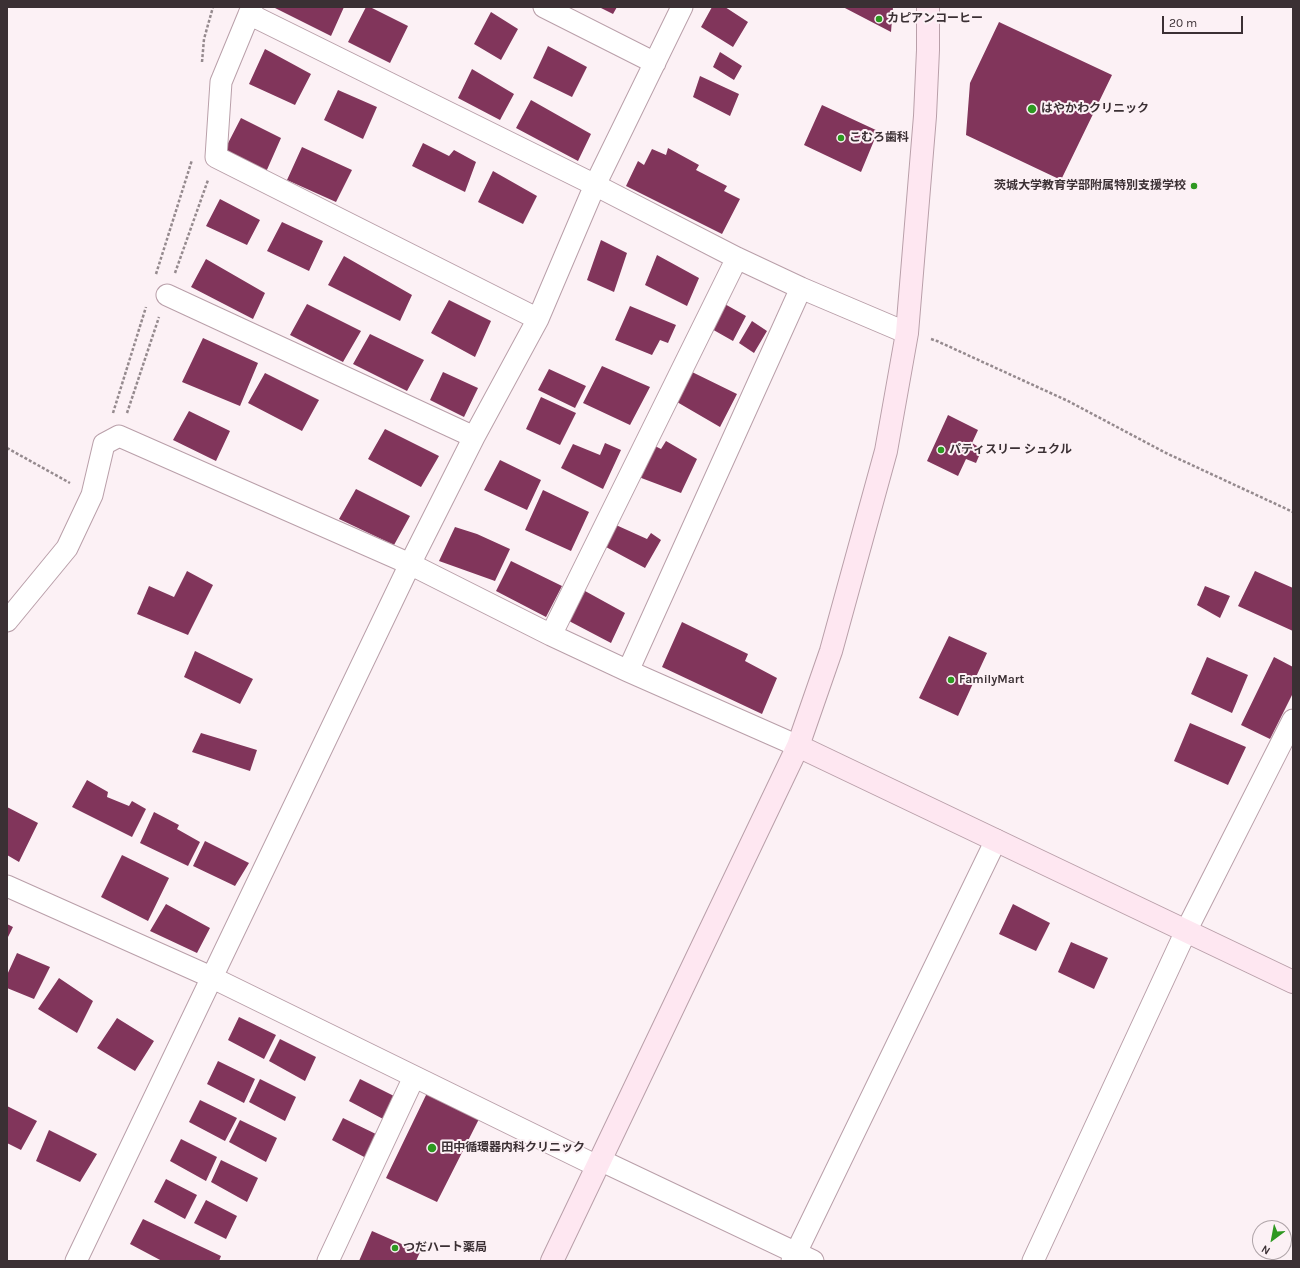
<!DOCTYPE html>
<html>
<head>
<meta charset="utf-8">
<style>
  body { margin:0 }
  #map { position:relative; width:1300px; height:1268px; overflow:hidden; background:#fcf1f5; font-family:Karla,sans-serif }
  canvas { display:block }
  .frame { position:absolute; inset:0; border:8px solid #3b3034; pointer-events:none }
  .north { position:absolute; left:1252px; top:1220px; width:40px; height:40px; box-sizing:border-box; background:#fcf1f5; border:1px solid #afa4a8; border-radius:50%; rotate:212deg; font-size:11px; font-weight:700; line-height:16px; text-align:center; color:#3b3034 }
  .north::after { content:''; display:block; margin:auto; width:14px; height:18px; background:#2e9821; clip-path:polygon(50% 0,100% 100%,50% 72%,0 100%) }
  .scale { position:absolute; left:1162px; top:16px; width:81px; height:18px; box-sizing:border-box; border:2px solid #3b3034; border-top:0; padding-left:5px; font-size:12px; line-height:14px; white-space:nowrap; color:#3b3034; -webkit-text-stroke:3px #fcf1f5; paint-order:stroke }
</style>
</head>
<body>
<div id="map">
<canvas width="1300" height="1268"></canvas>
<div class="frame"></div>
<div class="north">N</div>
<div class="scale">20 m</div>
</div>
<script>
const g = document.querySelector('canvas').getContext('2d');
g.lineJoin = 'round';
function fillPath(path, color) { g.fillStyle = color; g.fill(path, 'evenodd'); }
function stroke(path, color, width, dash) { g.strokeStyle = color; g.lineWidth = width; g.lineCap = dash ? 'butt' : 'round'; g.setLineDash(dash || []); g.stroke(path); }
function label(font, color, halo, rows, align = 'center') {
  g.font = font + ' Karla,"Noto Sans JP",sans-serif'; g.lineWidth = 4; g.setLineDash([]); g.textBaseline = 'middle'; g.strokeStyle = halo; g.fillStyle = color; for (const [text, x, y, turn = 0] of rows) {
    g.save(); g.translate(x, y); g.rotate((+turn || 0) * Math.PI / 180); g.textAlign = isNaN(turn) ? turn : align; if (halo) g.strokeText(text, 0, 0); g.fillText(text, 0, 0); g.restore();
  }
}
fillPath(new Path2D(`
  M273,7h71l-13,29z
  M366,7h4l38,19 -18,37 -42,-21z
  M599,7h18l-4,7z
  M712,7h13l23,15 -15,25 -32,-20z
  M843,7h50l-2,25z
  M491,12l27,17 -17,31 -27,-16z
  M999,22l113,53 -51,105 -95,-45 4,-52z
  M548,46l39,21 -15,30 -39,-19z
  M265,49l46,25 -16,31 -46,-21z
  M720,52l22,14 -8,14 -21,-13z
  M472,69l42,25 -14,26 -42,-22z
  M700,76l39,18 -9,22 -37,-19z
  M338,90l39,17 -14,32 -39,-19z
  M531,100l60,34 -13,27 -62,-33z
  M822,105l56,26 -17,41 -57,-27z
  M241,118l40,20 -15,34 -41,-23z
  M423,143l26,13 5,-6 22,12 -11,30 -53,-26z
  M302,147l50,23 -16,32 -49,-22z
  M668,148l31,17 -3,5 31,16 -3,5 16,8 -18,35 -96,-48 12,-25 6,4 8,-16 14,6z
  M493,171l44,25 -14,28 -45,-22z
  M220,199l40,21 -13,25 -41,-19z
  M282,222l41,19 -14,30 -42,-20z
  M601,240l26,13 -13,39 -27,-12z
  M657,255l42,23 -12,28 -42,-21z
  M344,256l68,39 -12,26 -72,-36z
  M206,259l59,34 -12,26 -62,-32z
  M449,300l42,21 -16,36 -44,-24z
  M723,303l23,13 -13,25 -23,-13z
  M307,304l54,27 -18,31 -53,-27z
  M630,306l46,19 -8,18 -8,-3 -8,15 -37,-15z
  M752,321l15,10 -13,22 -15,-10z
  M370,334l54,26 -17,31 -54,-27z
  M203,338l55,25 -18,43 -58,-24z
  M602,366l48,21 -20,38 -47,-22z
  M549,369l37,17 -11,22 -37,-18z
  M690,371l47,23 -17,33 -43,-25z
  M443,372l35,16 -14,29 -34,-17z
  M265,373l54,27 -17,31 -54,-28z
  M541,397l35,16 -16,32 -34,-16z
  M189,411l41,20 -14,30 -43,-21z
  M948,415l30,15 -6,13 10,6 -6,14 -10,-4 -8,17 -31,-15z
  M385,429l54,27 -18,31 -53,-28z
  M666,441l31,18 -16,34 -45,-17 19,-30 6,3z
  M605,443l16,7 -18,39 -42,-21 12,-24 27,11z
  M500,460l41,20 -14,30 -43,-20z
  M356,489l54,27 -16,29 -55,-26z
  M543,490l46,22 -18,39 -46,-21z
  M616,525l31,14 4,-6 10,7 -16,28 -39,-21z
  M455,527l22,7 33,15 -15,32 -56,-20z
  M511,561l51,25 -16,31 -50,-26z
  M187,571l26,14 -25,50 -51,-21 12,-28 25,11z
  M1255,571l38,17v43l-55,-25z
  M1205,586l25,10 -10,22 -23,-13z
  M585,591l40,22 -14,30 -42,-22z
  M682,622l66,32 -3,7 32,17 -15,36 -100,-47z
  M949,636l38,17 -29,63 -39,-18z
  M195,651l58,28 -13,25 -56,-27z
  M1207,657l41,18 -16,38 -41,-19z
  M1274,657l19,10v26l-23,46 -29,-14z
  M1190,723l56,24 -18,38 -54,-24z
  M201,733l56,17 -7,21 -58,-19z
  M87,780l21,12 -1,5 22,9 3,-5 14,8 -14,28 -60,-30z
  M7,807l31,16 -19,39 -12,-7z
  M154,812l25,13 -2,4 23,13 -12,24 -48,-23z
  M205,841l44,22 -14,23 -42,-20z
  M122,855l47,23 -21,43 -47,-24z
  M166,904l44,24 -13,25 -47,-22z
  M1013,904l37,19 -14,28 -37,-17z
  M7,924l6,3 -6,12z
  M1071,942l37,16 -14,31 -36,-17z
  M17,953l33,14 -16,32 -27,-11v-13z
  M59,978l34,23 -16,32 -39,-24z
  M239,1017l37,18 -12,24 -36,-19z
  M117,1018l37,23 -19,30 -38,-23z
  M280,1039l36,18 -11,24 -36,-20z
  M218,1061l37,18 -11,24 -37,-19z
  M260,1079l36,18 -11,24 -36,-19z
  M360,1079l36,18 -11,23 -36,-19z
  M427,1093l52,26 -42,83 -51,-24z
  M200,1100l37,18 -12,23 -36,-19z
  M7,1106l30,15 -16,29 -14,-7z
  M343,1118l37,18 -12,23 -36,-19z
  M240,1120l37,18 -11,24 -37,-20z
  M49,1130l48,24 -17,28 -44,-21z
  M181,1139l36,18 -11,24 -36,-20z
  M221,1160l37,18 -11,24 -36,-20z
  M166,1179l31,16 -12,24 -31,-17z
  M206,1200l31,16 -11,23 -32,-16z
  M143,1219l78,37 -2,5h-57l-32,-17z
  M372,1231l48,21 -4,9h-57z`), '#81355b');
const street = new Path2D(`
  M252,7l-31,75 -5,75 322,162
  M544,7l111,56
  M249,14l346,171 142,73 64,30 106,45
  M167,295l307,142
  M7,621l60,-73 25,-53 12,-51 15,-8 291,128 141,71 77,36 170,75
  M551,635l186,-377
  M628,671l173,-383
  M7,886l204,91 386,189
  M600,1160l213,101
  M76,1261l334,-697 64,-127 64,-118 57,-134 87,-178
  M328,1261l86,-184
  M792,1261l204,-421
  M1033,1261l153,-330 107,-211`);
const secondary = new Path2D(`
  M798,746l495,236
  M552,1261l246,-515 33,-95 55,-200 21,-118 18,-217 3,-66v-43`);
stroke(street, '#b99fa9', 23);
stroke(secondary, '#b99fa9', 24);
stroke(new Path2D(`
  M202,62l2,-23 9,-32
  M175,273l33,-93
  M156,274l36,-114
  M931,339l6,2 131,60 98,52 127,59
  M113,413l33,-106
  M127,413l32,-96
  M7,448l63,35`), '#958a8e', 2.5, [3, 2]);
stroke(street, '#fff', 21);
stroke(secondary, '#fee7f1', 22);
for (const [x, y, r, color] of [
  [879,19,4,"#2e9821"],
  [1032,109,5,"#2e9821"],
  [841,138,4,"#2e9821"],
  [1194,186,4,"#2e9821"],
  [941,450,4,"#2e9821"],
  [951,680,4,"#2e9821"],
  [432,1148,5,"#2e9821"],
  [395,1248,4,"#2e9821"]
]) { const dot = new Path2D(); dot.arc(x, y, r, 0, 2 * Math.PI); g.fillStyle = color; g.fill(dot); stroke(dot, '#fcf1f5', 1.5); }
label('bold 12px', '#3b3034', '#fcf1f5', [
  ["カピアンコーヒー",887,19],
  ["はやかわクリニック",1041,109],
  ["こむろ歯科",849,138],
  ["茨城大学教育学部附属特別支援学校",1186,186,"right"],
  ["パティスリー シュクル",949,450],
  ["FamilyMart",959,680],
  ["田中循環器内科クリニック",441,1148],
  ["つだハート薬局",403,1248]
], 'left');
</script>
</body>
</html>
